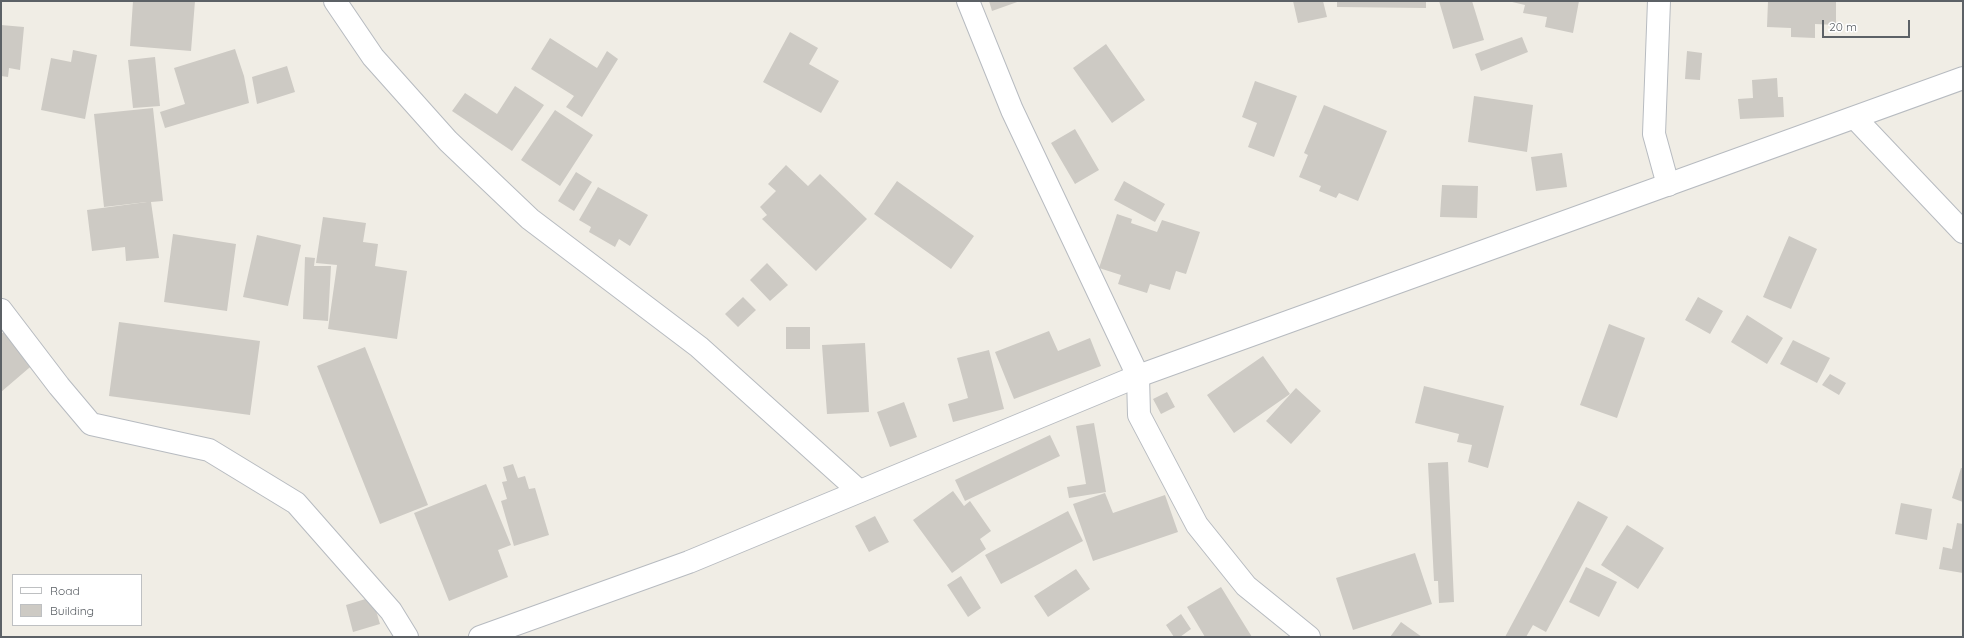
<!DOCTYPE html>
<html>
<head>
<meta charset="utf-8">
<style>
  body { margin:0 }
  #map { position:relative; width:1964px; height:638px; overflow:hidden; background:#f0ede5; font-family:Quicksand,sans-serif }
  canvas { display:block }
  .frame { position:absolute; inset:0; border:2px solid #5c6166; pointer-events:none }
  .legend { position:absolute; left:12px; top:574px; width:130px; height:52px; box-sizing:border-box; background:#fff; border:1px solid #bec0c2; margin:0; padding:5px 7px; list-style:none; font-size:12px; color:#5c6166 }
  .legend li { display:flex; align-items:center; gap:8px; height:20px }
  .legend b { width:20px; border:1px solid #bec0c2 }
  .scale { position:absolute; left:1822px; top:20px; width:88px; height:18px; box-sizing:border-box; border:2px solid #5c6166; border-top:0; padding-left:5px; font-size:12px; line-height:14px; white-space:nowrap; color:#5c6166; -webkit-text-stroke:3px #fff; paint-order:stroke }
</style>
</head>
<body>
<div id="map">
<canvas width="1964" height="638"></canvas>
<div class="frame"></div>
<ul class="legend">
<li><b style="height:5px;background:#fff"></b>Road</li>
<li><b style="height:11px;background:#cdcac4"></b>Building</li>
</ul>
<div class="scale">20 m</div>
</div>
<script>
const g = document.querySelector('canvas').getContext('2d');
g.lineJoin = 'round';
function fillPath(path, color) { g.fillStyle = color; g.fill(path, 'evenodd'); }
function stroke(path, color, width, dash) { g.strokeStyle = color; g.lineWidth = width; g.lineCap = dash ? 'butt' : 'round'; g.setLineDash(dash || []); g.stroke(path); }
fillPath(new Path2D(`
  M133,1h62l-4,50 -61,-5z
  M989,1h31l-28,10z
  M1293,1h30l4,16 -29,6z
  M1337,1h89v7l-89,-1z
  M1439,1h33l12,39 -31,9z
  M1508,1h71l-6,32 -28,-6 2,-10 -24,-4 2,-8z
  M1768,1h68v24l-21,-1v14l-24,-1v-9l-24,-1z
  M1,25l23,2 -4,43 -11,-2 -1,9 -7,-1z
  M790,32l28,16 -9,16 30,17 -18,32 -58,-31z
  M1522,37l6,15 -47,19 -6,-17z
  M550,38l47,30 10,-17 11,8 -36,58 -16,-10 8,-11 -43,-27z
  M1106,44l39,56 -33,23 -39,-55z
  M235,49l9,27 5,27 -84,25 -5,-16 25,-8 -11,-36z
  M73,50l24,5 -12,64 -44,-9 10,-52 20,4z
  M1687,51l15,2 -2,27 -15,-1z
  M155,57l5,49 -27,2 -5,-48z
  M287,66l8,26 -38,12 -5,-27z
  M1777,78l1,19h5l1,20 -44,2 -2,-20 15,-1 -1,-18z
  M1255,81l42,15 -23,61 -26,-10 9,-24 -15,-6z
  M515,86l29,19 -32,46 -60,-40 13,-18 32,21z
  M1474,96l59,9 -6,47 -59,-10z
  M1324,105l63,26 -29,70 -19,-8 -3,5 -17,-7 2,-5 -22,-9 9,-22 -4,-2z
  M153,108l10,93 -12,1 8,56 -33,3 -1,-14 -33,4 -5,-41 60,-8 -43,5 -10,-93z
  M555,110l38,25 -33,51 -39,-26z
  M1075,129l24,41 -24,14 -24,-41z
  M1562,153l5,34 -31,4 -5,-34z
  M786,165l22,21 12,-12 47,45 -51,52 -54,-52 5,-4 -7,-8 16,-16 -8,-7z
  M576,172l16,10 -18,29 -16,-10z
  M897,181l77,55 -23,33 -77,-55z
  M1124,181l41,23 -10,18 -41,-22z
  M1442,185l36,1 -1,32 -37,-1z
  M598,187l50,28 -18,31 -11,-7 -4,8 -26,-15 2,-5 -12,-7z
  M1117,214l15,5 -1,4 26,9 5,-12 38,12 -14,42 -10,-3 -6,19 -20,-6 -3,9 -29,-9 3,-9 -22,-7z
  M323,217l43,6 -3,19 15,2 -3,22 32,5 -10,68 -69,-10 9,-64 -21,-2z
  M173,234l63,10 -9,67 -63,-9z
  M257,235l44,10 -13,61 -45,-9z
  M1789,236l28,13 -26,60 -28,-12z
  M305,257l10,1 -1,8h17l-3,55 -25,-2z
  M767,263l21,22 -18,16 -20,-21z
  M743,297l13,13 -18,17 -13,-13z
  M1698,297l25,14 -13,23 -25,-14z
  M1747,315l36,23 -16,26 -36,-22z
  M119,322l141,19 -10,74 -141,-19z
  M1609,324l36,14 -28,80 -37,-13z
  M786,327h24v22h-24z
  M8,329l28,33 -35,30v-58z
  M1049,331l9,20 32,-13 11,28 -87,33 -19,-47z
  M1793,340l37,18 -13,25 -37,-19z
  M865,343l4,69 -42,2 -5,-69z
  M365,347l63,158 -48,19 -63,-158z
  M989,350l15,59 -51,13 -5,-18 20,-6 -11,-40z
  M1263,356l27,38 -56,39 -27,-38z
  M1830,374l16,9 -7,12 -17,-10z
  M1424,386l80,20 -16,62 -20,-6 4,-17 -15,-3 2,-8 -44,-11z
  M1296,388l25,23 -30,33 -25,-23z
  M1167,392l8,15 -14,7 -8,-15z
  M904,402l13,35 -27,10 -13,-35z
  M1094,423l12,69 -37,6 -2,-11 19,-3 -10,-58z
  M1050,435l10,21 -95,45 -10,-21z
  M1448,462l6,140 -15,1 -1,-22h-4l-6,-118z
  M513,464l5,14 7,-2 4,13 6,-1 14,47 -35,11 -13,-45 6,-2 -5,-17 5,-1 -4,-14z
  M1961,468h2v34l-11,-4z
  M486,484l25,61 -13,5 10,27 -59,24 -35,-88z
  M953,491l11,15 6,-5 21,30 -11,8 6,10 -34,24 -39,-53z
  M1105,493l8,20 52,-18 13,37 -85,29 -20,-57z
  M1578,501l30,16 -62,115 -13,-7 -7,12h-21z
  M1901,503l31,6 -5,31 -32,-6z
  M1068,511l15,30 -82,43 -16,-29z
  M875,516l14,26 -20,10 -14,-26z
  M1957,523l6,1v49l-24,-4 4,-22 9,2z
  M1627,525l37,23 -26,41 -37,-24z
  M1415,553l17,51 -79,26 -17,-52z
  M1586,567l31,15 -18,35 -30,-15z
  M1076,569l14,20 -42,28 -14,-21z
  M961,576l20,32 -13,9 -21,-32z
  M1221,587l31,50h-47l-18,-30z
  M372,597l8,27 -27,8 -7,-27z
  M1181,614l10,15 -11,8h-6l-8,-12z
  M1401,622l21,15h-32z`), '#cdcac4');
const minor = new Path2D(`
  M335,1l38,56 75,84 82,78 169,128 160,144
  M968,1l44,109 126,266 1,39 58,110 49,61 63,51
  M1659,1l-5,133 14,51
  M1855,118l108,114
  M1,310l58,76 32,38 118,26 87,53 95,108 16,26`);
const tertiary = new Path2D(`
  M480,637l209,-75 449,-186 825,-298`);
stroke(minor, '#b7bbc0', 24);
stroke(tertiary, '#b7bbc0', 24);
stroke(minor, '#fff', 22);
stroke(tertiary, '#fff', 22);
</script>
</body>
</html>
